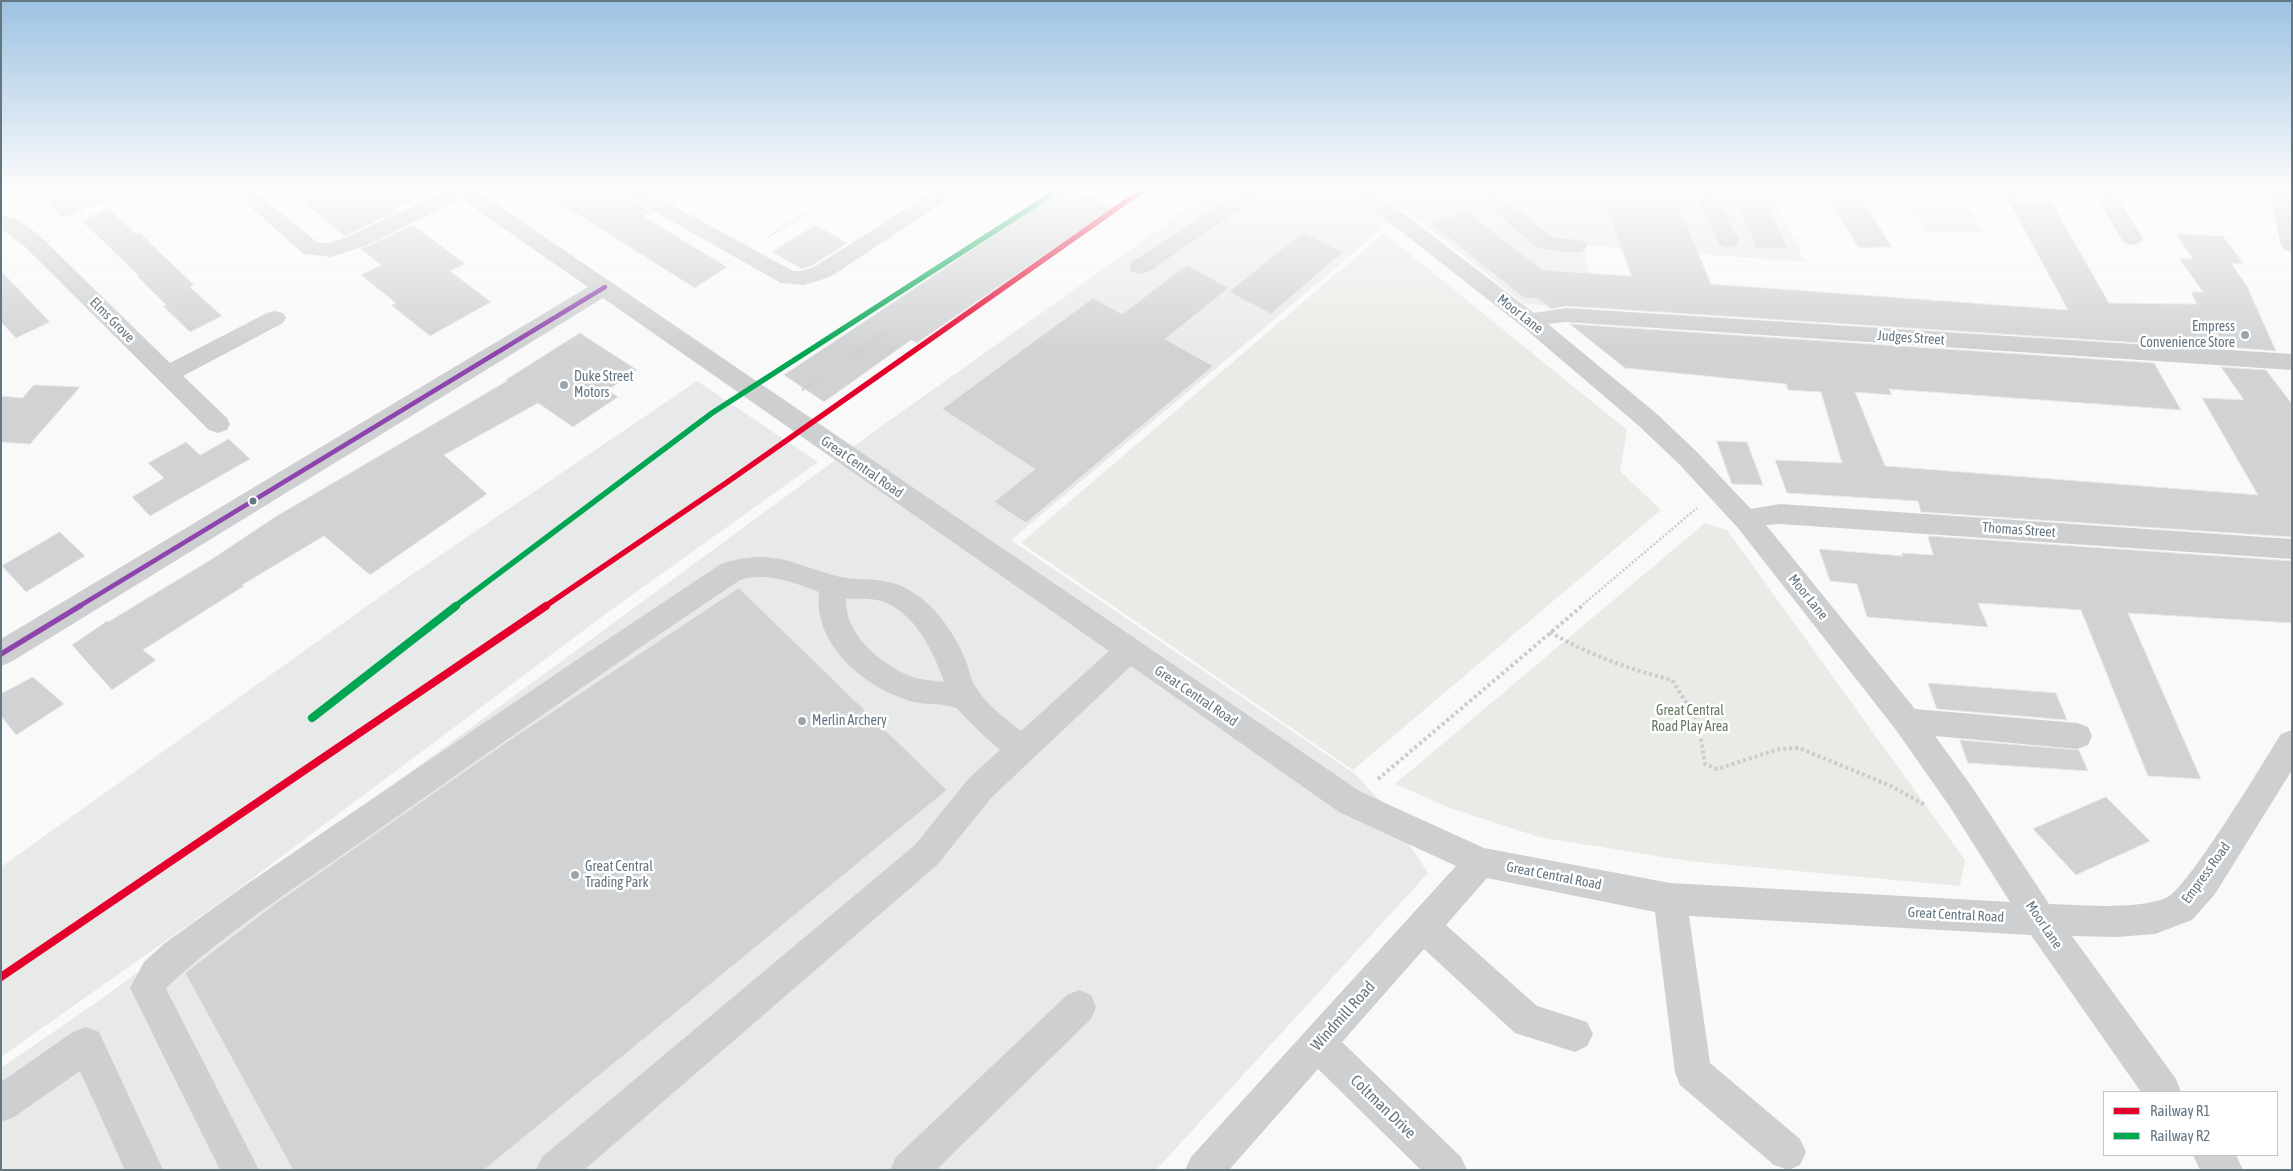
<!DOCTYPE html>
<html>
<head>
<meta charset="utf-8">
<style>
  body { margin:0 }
  #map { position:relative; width:2293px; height:1171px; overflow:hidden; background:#f9f9f9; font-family:"Asap Condensed",sans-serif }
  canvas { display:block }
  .frame { position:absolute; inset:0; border:2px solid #657683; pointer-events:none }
  .legend { position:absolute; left:2103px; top:1091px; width:175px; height:65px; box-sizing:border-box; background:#fff; border:1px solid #c1c8cd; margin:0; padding:6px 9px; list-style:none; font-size:15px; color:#657683 }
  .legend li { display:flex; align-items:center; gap:10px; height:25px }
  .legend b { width:25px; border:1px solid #c1c8cd }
</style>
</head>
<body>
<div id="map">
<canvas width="2293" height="1171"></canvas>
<div class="frame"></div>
<ul class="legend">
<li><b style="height:6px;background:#e4002b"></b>Railway R1</li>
<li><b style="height:6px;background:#00a651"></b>Railway R2</li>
</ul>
</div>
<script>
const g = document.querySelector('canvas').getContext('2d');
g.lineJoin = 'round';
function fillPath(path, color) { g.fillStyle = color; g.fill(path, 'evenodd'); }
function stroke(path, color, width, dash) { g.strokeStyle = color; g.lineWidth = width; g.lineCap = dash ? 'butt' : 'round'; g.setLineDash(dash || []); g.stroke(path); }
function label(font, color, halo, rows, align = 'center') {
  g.font = font + ' "Asap Condensed",sans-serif'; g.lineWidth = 5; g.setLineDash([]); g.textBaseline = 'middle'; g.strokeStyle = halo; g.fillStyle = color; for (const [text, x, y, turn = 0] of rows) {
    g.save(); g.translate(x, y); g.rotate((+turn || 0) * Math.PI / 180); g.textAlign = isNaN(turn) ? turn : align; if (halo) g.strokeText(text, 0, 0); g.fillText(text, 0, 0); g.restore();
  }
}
fillPath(new Path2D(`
  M1216,189h554l35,73 -222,-17 13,63 -72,-4 -118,-95 -395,331 344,234 28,30 45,69 -272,297h-1155v-102l99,-68 779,-572z
  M697,381l121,81 -207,148 -393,294 -217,153v-190l397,-283z`), '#e8e9e9');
fillPath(new Path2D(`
  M1911,207l58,1 16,25 -60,-1z
  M1384,233l243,197 -7,41 41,39 -308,260 -332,-227z
  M1705,523l22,7 238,330 -5,26 -272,-25 -149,-24 -89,-29 -55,-24z`), '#e8ebe6');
const building = new Path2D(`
  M35,189h97l-68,29z
  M288,189h147l-43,20 4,3 -51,24z
  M538,189h79l4,6 30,17 -8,4 84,51 -32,21z
  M646,189h52l-27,13z
  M1064,189h11l38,19 -196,135 -6,-3 -87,62 -40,-27z
  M1731,189h30l27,60h-31z
  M1823,189h32l37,58 -33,1z
  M1604,198l72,1 35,85 357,26 -58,-107 6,-2 36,2 57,100 88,1 -6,-12h12l-24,-34 14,1 -17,-25 47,2 21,28 -13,-1 16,23 29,65 -135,-11 1,3 -576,-37 -15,3 -12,-10 -15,-1 -93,-74 34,-14 78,60 88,6z
  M109,209l27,25 4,-1 54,52 -4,2 32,29 -32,16 -27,-26 3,-1 -29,-29 1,-1 -56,-54z
  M413,225l52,39 -15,7 41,31 -61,34 -39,-31 5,-2 -35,-28 20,-10 -20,-16z
  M816,225l31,18 -34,22 -11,4 -30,-17z
  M1303,232l40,20 -72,62 -42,-22z
  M1187,265l42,23 -64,51 48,27 -187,157 -32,-21 41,-33 -93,-60 151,-111 29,16z
  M1,271l49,51 -34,16 -15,-16z
  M1570,324l584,39 27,47 -292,-21 3,6 -37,-3 30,74 373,29 -56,-97 42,2 -23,-33 45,3 26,34v133l-371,-25 -3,-11 -131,-8 -12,-33 67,3 -21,-71 -33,-2 -2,-6 -161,-16z
  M580,333l57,37 -29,20 10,7 -45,30 -35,-24 -94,52 43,39 -117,81 -46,-39 -82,49 2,1 -101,64 13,10 -44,30 -40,-45 35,-24 1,1 104,-63 63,-42 232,-136 -1,-1z
  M34,385l46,2 -50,57 -29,-2v-46l21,2z
  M229,439l21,20 -100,57 -18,-19 32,-19 -16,-15 38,-21 14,13z
  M1717,441l30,1 16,43 -31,-1z
  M60,532l25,24 -59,36 -24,-26z
  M1928,536l364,25v62l-164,-10 73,166 -53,-3 -67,-166 -103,-7 10,24 -121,-10 -10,-33 -27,-3 -11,-32 84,7 -1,-3 31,2z
  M739,588l208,202 -463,380h-191l-108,-197 88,-68 235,-164z
  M33,677l31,27 -48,31 -15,-19v-22z
  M1928,683l128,10 11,27 -130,-11z
  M1960,740l119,10 9,21 -120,-8z
  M2106,797l44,44 -74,34 -43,-46z`);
fillPath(building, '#d0d2d3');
stroke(building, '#e8e8e8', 1);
stroke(new Path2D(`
  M767,237l44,-27 20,-21
  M849,357l40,-28
  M802,390l16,-11
  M1580,607l117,-99`), '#cbcccd', 2.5, [2, 2]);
stroke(new Path2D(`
  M1550,632c39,23 79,37 122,48l26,41 7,43 12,5 62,-20 20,-1 92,38 34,19
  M1378,779l204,-173`), '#cbcccd', 4, [3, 3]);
fillPath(new Path2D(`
  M230,189h22l66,54h11l20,-7 101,-47h24l887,603 123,56 186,35 340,19 -60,-95 -54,-77 -158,-202 -59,-64 -40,-38 -116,-99 -171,-134 -3,-4h22l163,124 32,-5 726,46v16l-726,-48 -18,2 109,90 40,38 54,57 29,-5 512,35v20l-512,-35 -14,1 149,184 162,14 11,4 4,9 -4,9 -11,4 -142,-13 37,51 77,117c33,1 87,6 117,-6 21,-8 98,-137 115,-164l11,-4v40l-77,124 -23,26 -37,14 -38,3 -45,-1 104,143 5,13h-40l-110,-157 -342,-19 21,147 90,76 6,13 -6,13 -11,5 -15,-5 -94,-80 -5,-13 -20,-160 -168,-34 -41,47 91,81 50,16 6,12 -6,12 -12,6 -60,-19 -91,-84 -82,93 119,115 6,13h-46l-103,-101 -89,101h-44l6,-13 265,-291 -117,-54 -208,-146 -140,132 -54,67 -353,305h-48l6,-13 373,-312 54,-67 31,-28c-12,-11 -25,-22 -36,-34 -3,-3 -5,-7 -8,-8 -11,-5 -29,-3 -42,-6 -48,-13 -101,-56 -95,-110 -26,-10 -52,-20 -79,-12 -121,81 -240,164 -359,248 -72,51 -148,98 -213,158l-2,3 93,181h-39l-90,-182 14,-26 21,-19 82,-59 331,-225 143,-95c51,-16 68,-1 115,12 21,5 41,1 63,9 32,13 54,45 67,76 3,8 4,17 9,25 10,18 30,32 46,45l88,-80 -506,-353 -592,364 -10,4v-27l587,-352 -127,-88 -96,47 -34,11 -27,-3zM846,599c11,0 24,-1 35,2 33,10 53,51 63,81 -10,-1 -21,-2 -31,-5 -31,-11 -69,-43 -67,-78z
  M619,189h24l150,82h9l12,-4 123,-78h23l-3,4 -127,84 -26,8 -23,-2 -159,-90z
  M1244,189h23l-3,4 -116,79 -8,2 -8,-2 -3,-5 3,-5z
  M1438,189h56l57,48 33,4 3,5 -3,5 -8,2 -39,-5 -65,-58 -2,3c-10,3 -19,3 -29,0z
  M1693,189h20l26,52 -3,5 -8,2 -8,-2z
  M1997,189h20l3,6 -3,4 -7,2 -7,-2z
  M2091,189h20l32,49 -3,5 -8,2 -8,-2z
  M2269,189h20l3,10v53l-8,-2 -3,-5z
  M1,215l18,5 21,16 130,127 97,-50 8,-2 8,2 3,5 -3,5 -100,53 44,42 3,6 -3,6 -9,3 -9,-3 -185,-184 -23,-17z
  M1079,990l12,5 5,12 -5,12 -155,151h-46l6,-13 171,-162z
  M86,1027l13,5 64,138h-38l-45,-99 -66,46 -13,5v-40l72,-50z
  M2193,1155h43l7,15h-43z`), '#cecfd0');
stroke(new Path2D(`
  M78,607l527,-320`), '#8e44ad', 4.5);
stroke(new Path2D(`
  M1,654l79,-48`), '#8e44ad', 5.5);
stroke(new Path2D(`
  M544,607l182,-124 418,-294`), '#e4002b', 5.5);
stroke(new Path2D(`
  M1,977l545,-371`), '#e4002b', 8);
stroke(new Path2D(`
  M454,607l258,-194 348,-224`), '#00a651', 5.5);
stroke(new Path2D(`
  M312,718l144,-112`), '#00a651', 8);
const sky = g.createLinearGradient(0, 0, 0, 352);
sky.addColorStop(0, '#9dc2e2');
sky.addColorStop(0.54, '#fcfcfc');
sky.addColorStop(1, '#fcfcfc00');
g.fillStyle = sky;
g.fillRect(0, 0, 2293, 352);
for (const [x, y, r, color] of [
  [2245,335,5,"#99a4ac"],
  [564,385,5,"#99a4ac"],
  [253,501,4.5,"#657683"],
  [802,721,5,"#99a4ac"],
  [575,875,5,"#99a4ac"]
]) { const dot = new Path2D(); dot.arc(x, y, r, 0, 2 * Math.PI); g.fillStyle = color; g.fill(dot); stroke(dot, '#fff', 2); }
label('14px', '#657683', '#fff', [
  ["Moor Lane",1520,314,38],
  ["Elms Grove",112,320,45],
  ["Judges Street",1911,338,4],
  ["Great Central Road",862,467,35],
  ["Thomas Street",2019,530,4],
  ["Moor Lane",1808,597,51],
  ["Great Central Road",1196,696,34],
  ["Empress Road",2206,873,-54],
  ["Great Central Road",1554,876,11],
  ["Great Central Road",1956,915,3],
  ["Moor Lane",2044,925,56]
]);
label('14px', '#657683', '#fff', [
  ["Empress",2235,327,"right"],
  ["Convenience Store",2235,343,"right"],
  ["Duke Street",574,377],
  ["Motors",574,393],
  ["Merlin Archery",812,721],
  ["Great Central",585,867],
  ["Trading Park",585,883]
], 'left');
label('14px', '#687a64', '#fff', [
  ["Great Central",1690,711],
  ["Road Play Area",1690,727]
]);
label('16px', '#657683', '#fff', [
  ["Windmill Road",1343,1016,-48],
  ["Coltman Drive",1383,1107,44]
]);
</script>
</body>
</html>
